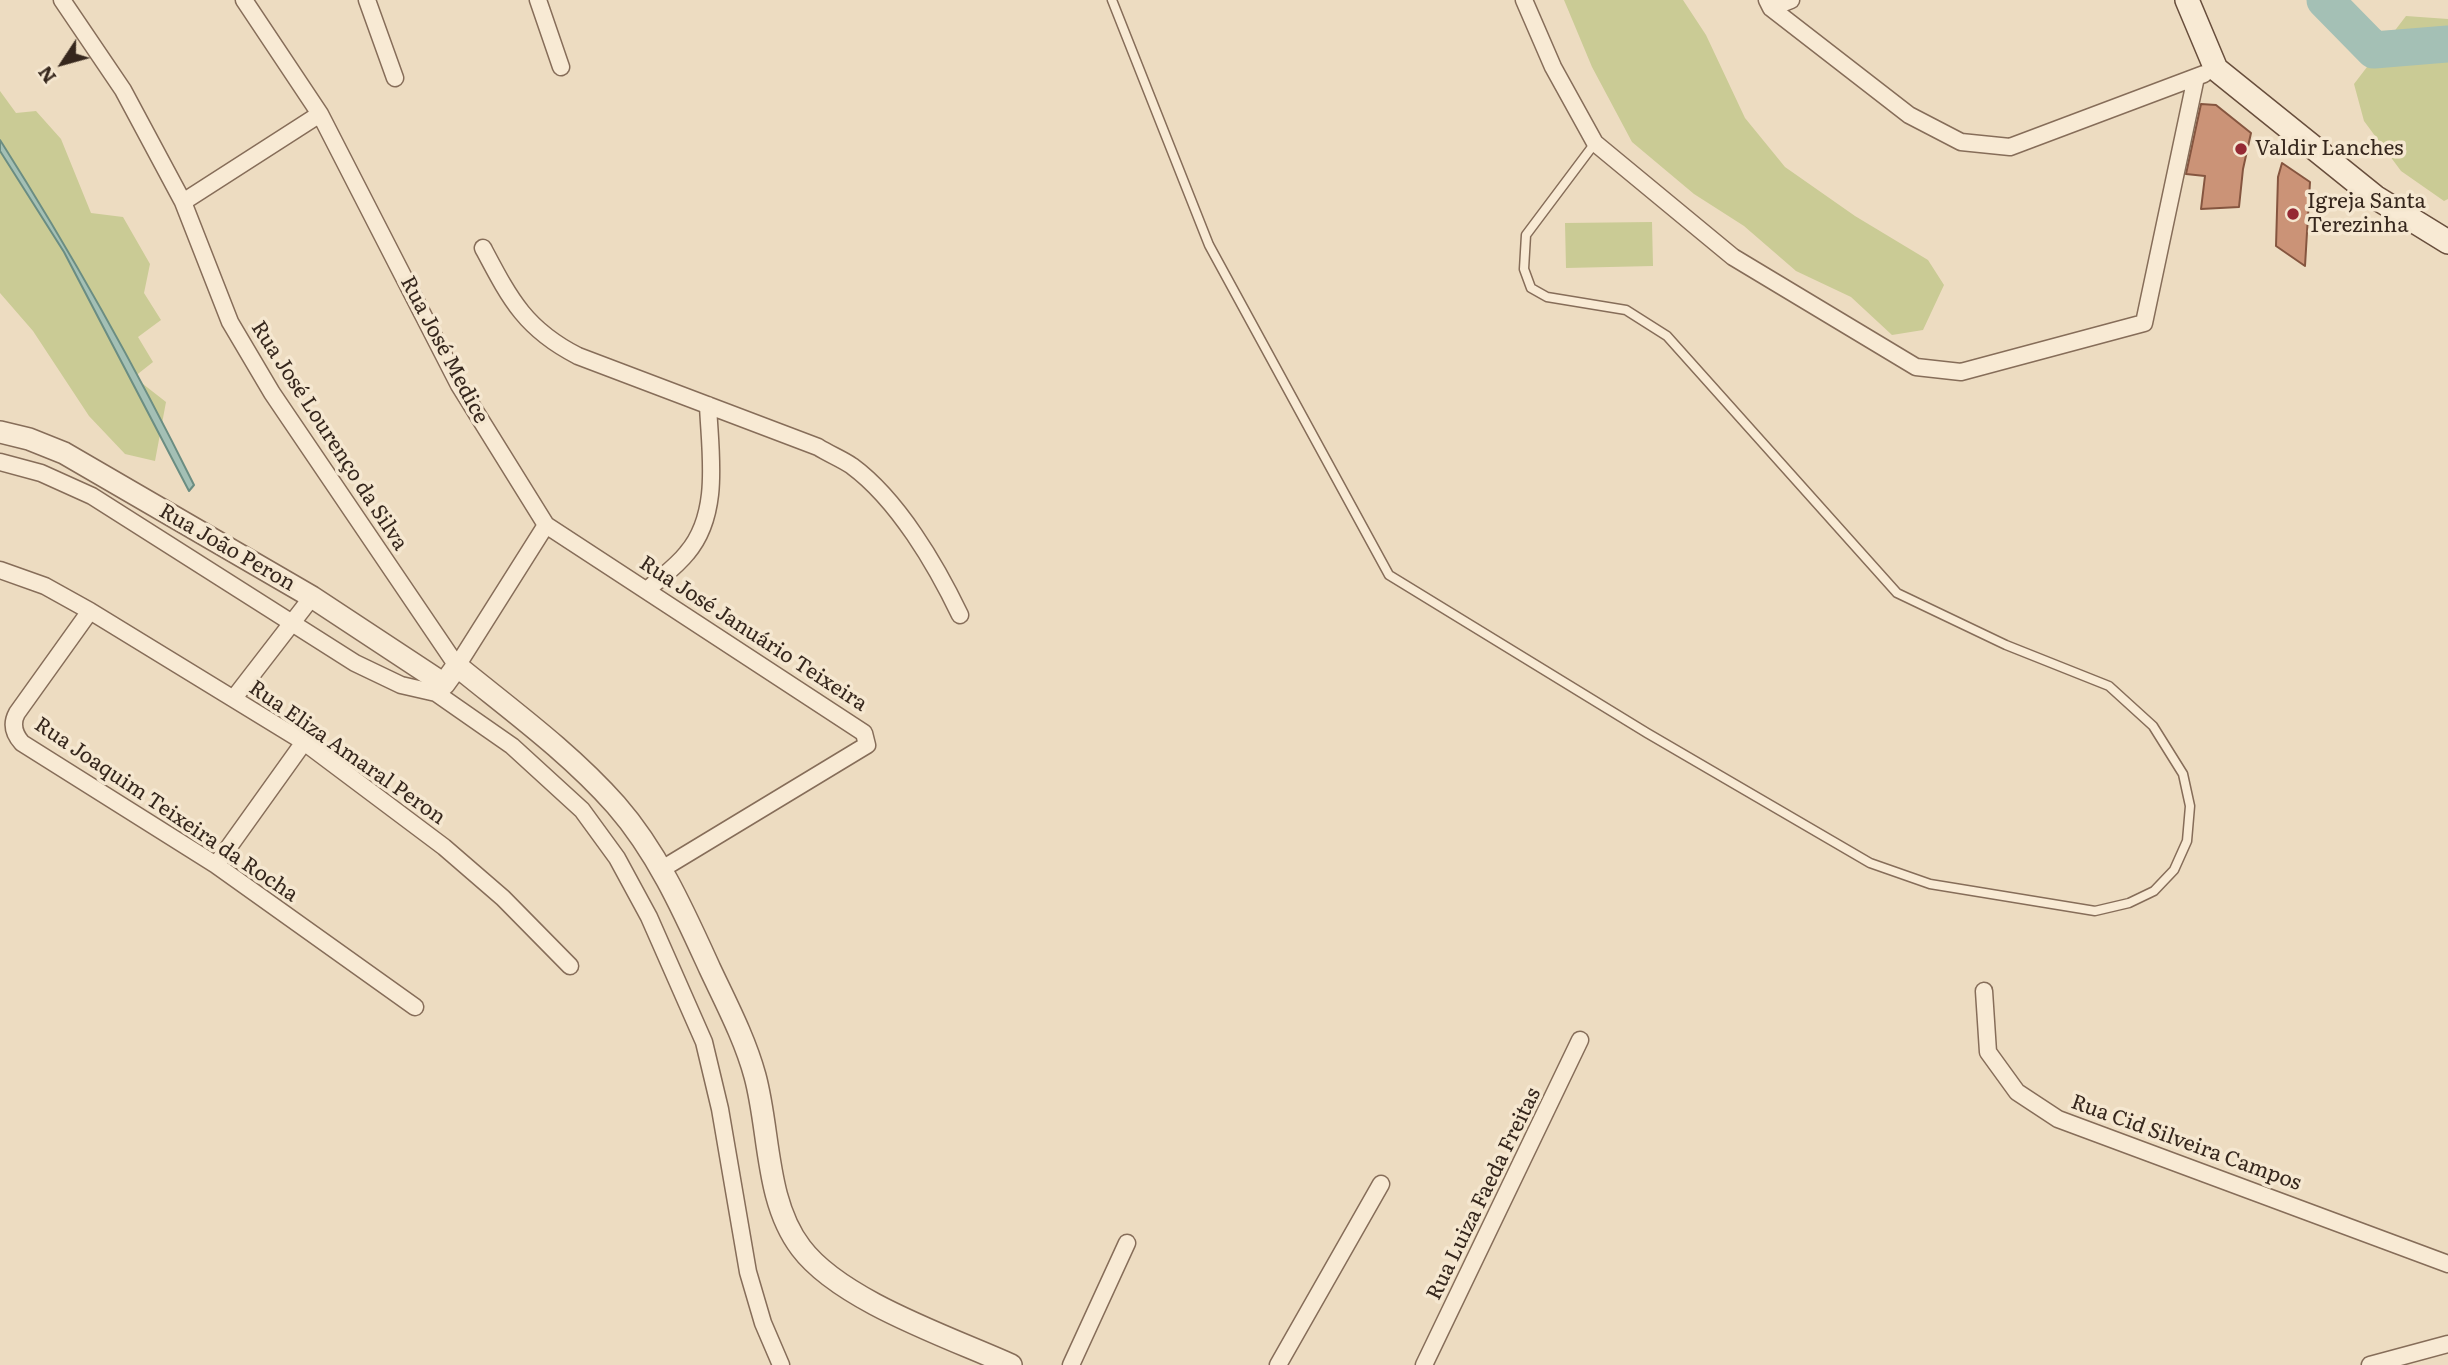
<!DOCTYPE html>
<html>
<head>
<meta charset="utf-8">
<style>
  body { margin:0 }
  #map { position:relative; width:2448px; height:1365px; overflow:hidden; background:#eddcc1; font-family:Literata,serif }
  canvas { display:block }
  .north { position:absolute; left:28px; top:28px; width:70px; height:70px; -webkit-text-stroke:5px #f5e7d0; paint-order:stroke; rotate:234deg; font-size:19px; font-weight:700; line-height:28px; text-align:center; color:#36271d }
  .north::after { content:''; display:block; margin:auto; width:24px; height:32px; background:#36271d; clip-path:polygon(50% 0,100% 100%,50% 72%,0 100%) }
</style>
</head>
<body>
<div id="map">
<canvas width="2448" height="1365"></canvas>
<div class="north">N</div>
</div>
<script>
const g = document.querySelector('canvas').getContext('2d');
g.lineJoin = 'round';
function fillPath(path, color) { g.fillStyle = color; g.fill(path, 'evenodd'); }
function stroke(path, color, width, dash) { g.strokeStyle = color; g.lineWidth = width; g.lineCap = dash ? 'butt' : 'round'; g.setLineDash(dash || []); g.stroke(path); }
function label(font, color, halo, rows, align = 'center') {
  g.font = font + ' Literata,serif'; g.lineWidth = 7; g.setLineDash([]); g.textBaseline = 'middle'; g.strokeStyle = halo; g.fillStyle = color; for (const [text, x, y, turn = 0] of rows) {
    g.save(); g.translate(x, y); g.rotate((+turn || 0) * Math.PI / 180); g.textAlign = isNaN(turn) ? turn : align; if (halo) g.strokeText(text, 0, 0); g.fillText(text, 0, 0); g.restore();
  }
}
fillPath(new Path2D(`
  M1564,0h119l23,35 39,83 40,49 70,49 73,44 16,25 -21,45 -31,5 -41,-38 -55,-26 -52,-45 -50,-32 -62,-52 -40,-75z
  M2406,16l42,3v180l-4,2 -43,-30 -37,-50 -10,-37z
  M0,91l16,22 20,-2 25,28 30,74 32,4 27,47 -6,29 17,27 -23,17 15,25 -19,15 32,25 -11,59 -30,-7 -36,-38 -56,-85 -33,-38z
  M1652,222l1,44 -87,2 -1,-45z`), '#cacb95');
const water = new Path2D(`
  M0,140c71,112 135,226 194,345l-5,6 -125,-239 -64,-101z`);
fillPath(water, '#a4c0b5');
stroke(water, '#6b8d82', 2);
stroke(new Path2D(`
  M2325,0l49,50 74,-6`), '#a4c0b5', 37);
const building = new Path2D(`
  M2201,104l15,1 35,28 -8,36 -4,38 -38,2 4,-33 -19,-2z
  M2282,163l28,19 -5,84 -29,-20 2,-69z`);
fillPath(building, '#cb9377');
stroke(building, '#85553f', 2);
const service = new Path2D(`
  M1112,0l97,245 180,330 258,158 223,130 60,21 165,27 34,-8 25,-12 20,-21 13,-29 3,-35 -7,-32 -30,-48 -44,-40 -103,-41 -109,-52 -230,-257 -41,-26 -79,-13 -16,-9 -7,-19 2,-34 69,-92`);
const minor = new Path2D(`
  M62,0l61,90 60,112 47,120 42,71 185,273 89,-141
  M244,0l76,114 139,271 87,140 318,208 3,12 -205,124
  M367,0l28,78
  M538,0l23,67
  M1524,0l29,67 42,76 138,114 183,110 45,5 183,-49 52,-246
  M1767,0l4,8 138,107 52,27 49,5 194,-73
  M1771,8l20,-8
  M183,202l137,-88
  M483,248c27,51 42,81 95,108l240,91c11,7 24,12 34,19 46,34 84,99 108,149
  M0,462l41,11 51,23 263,167 46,22 35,8 76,53 70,64 35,48 32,59 55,125 16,67 28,163 15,51 18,42
  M0,570l45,16 45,25 214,131 140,105 59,51 67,68
  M647,590c13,-12 29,-23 40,-37 34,-40 23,-100 21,-148
  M90,611l-73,102c-6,11 -3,21 5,30l194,122 199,142
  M234,698l78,-101
  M216,865l88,-123
  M1984,991l4,61 29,40 41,27 390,145
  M1071,1365l56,-122
  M1278,1365l103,-181
  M1424,1365l156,-325
  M2370,1365l78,-21`);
const tertiary = new Path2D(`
  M0,432l29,7 35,14 248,144 132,87 13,-18c54,44 112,86 159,139 42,48 68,107 94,164 16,34 35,70 45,107 15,55 10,125 46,172 40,53 148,89 210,117`);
const secondary = new Path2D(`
  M2187,0l29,69 159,128 73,45`);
stroke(service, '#866d59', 11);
stroke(minor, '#866d59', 19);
stroke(tertiary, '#866d59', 24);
stroke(secondary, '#684e3c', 26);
stroke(service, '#f8ead4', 8);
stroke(minor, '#f8ead4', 16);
stroke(tertiary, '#f8ead4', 21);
stroke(secondary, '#f8ead4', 23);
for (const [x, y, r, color] of [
  [2241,149,7,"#952934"],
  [2293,214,7,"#952934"]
]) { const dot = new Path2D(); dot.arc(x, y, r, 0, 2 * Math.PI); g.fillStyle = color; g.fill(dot); stroke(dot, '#f5e7d0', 2.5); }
label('21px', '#36271d', '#f5e7d0', [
  ["Valdir Lanches",2255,149],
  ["Igreja Santa",2307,202],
  ["Terezinha",2307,226]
], 'left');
label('21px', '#36271d', '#f5e7d0', [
  ["Rua José Medice",444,350,62],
  ["Rua José Lourenço da Silva",329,436,57],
  ["Rua João Peron",227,548,30],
  ["Rua José Januário Teixeira",753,634,33],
  ["Rua Eliza Amaral Peron",347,753,35],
  ["Rua Joaquim Teixeira da Rocha",166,810,34],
  ["Rua Cid Silveira Campos",2186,1143,20],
  ["Rua Luiza Faeda Freitas",1484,1194,-64]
]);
</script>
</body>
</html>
